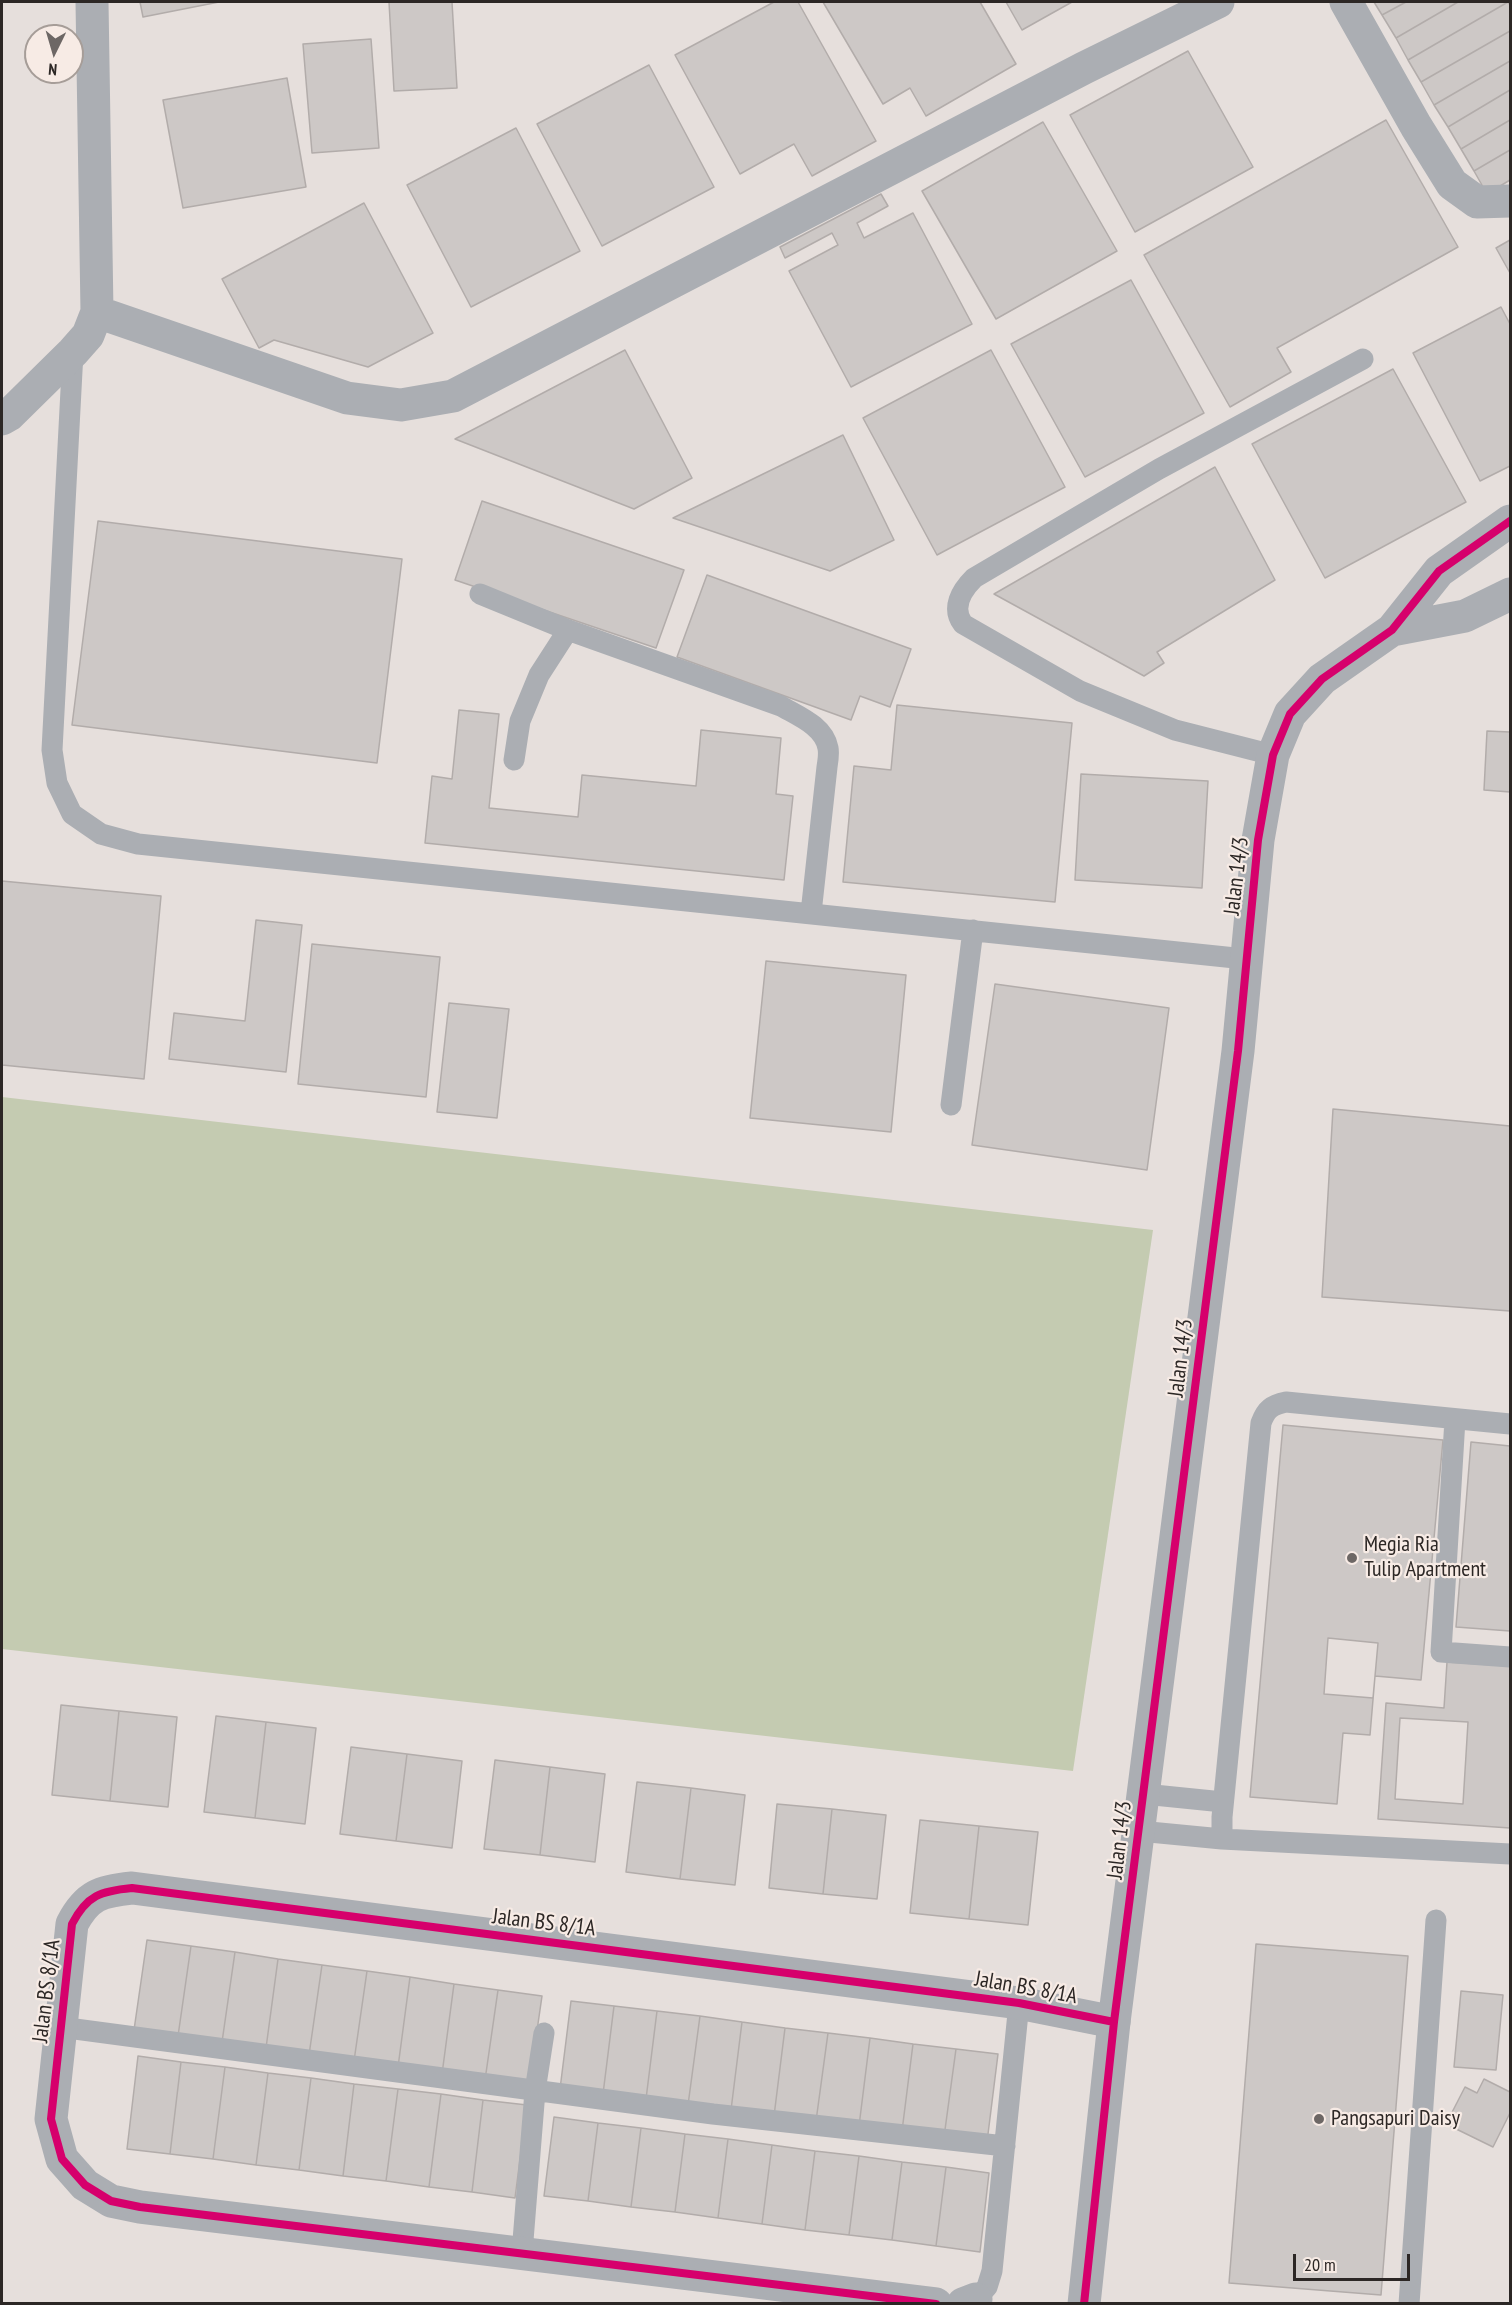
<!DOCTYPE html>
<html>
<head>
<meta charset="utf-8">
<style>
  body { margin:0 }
  #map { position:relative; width:1512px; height:2305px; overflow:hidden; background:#e6dfdc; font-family:"PT Sans Narrow",sans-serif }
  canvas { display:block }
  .frame { position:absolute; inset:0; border:3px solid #2c2725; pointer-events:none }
  .north { position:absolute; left:24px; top:24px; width:60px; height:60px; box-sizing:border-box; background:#f7ebe5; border:2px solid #a69d98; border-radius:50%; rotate:185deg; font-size:16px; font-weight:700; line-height:24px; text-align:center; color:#2c2725 }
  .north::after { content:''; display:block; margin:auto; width:21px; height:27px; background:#6d6765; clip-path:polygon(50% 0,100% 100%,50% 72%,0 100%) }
  .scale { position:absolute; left:1293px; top:2254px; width:117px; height:27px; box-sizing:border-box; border:3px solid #2c2725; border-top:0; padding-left:8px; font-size:18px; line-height:21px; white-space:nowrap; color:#2c2725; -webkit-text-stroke:4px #f7ebe5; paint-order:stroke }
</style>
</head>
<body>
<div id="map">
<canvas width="1512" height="2305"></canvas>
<div class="frame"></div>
<div class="north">N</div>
<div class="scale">20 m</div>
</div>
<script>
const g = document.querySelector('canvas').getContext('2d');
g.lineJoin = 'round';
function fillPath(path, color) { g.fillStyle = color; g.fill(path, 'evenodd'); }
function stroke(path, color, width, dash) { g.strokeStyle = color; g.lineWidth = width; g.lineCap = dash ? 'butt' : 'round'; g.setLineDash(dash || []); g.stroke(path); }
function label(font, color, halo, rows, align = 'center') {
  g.font = font + ' "PT Sans Narrow",sans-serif'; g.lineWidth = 4.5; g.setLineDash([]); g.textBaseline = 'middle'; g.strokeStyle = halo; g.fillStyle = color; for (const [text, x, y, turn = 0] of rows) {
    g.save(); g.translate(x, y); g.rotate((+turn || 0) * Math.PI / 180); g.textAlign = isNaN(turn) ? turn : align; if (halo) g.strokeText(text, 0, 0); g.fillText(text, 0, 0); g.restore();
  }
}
fillPath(new Path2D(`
  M2,1097l1151,133 -80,541 -1071,-122z`), '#c4cbb1');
const building = new Path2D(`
  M140,2h79l-76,15z
  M389,2h63l5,86 -63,3z
  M774,2h24l78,139 -64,35 -18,-32 -54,30 -65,-119z
  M823,2h157l36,62 -90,52 -16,-28 -27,16z
  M1006,2h66l-50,28z
  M1374,2h32l-24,13z
  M1406,2h52l-62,36 -14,-23z
  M1458,2h50l-100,58 -12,-22z
  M1508,2l2,3v26l-89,51 -13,-22z
  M1510,31v30l-76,44 -13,-23z
  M371,39l8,109 -67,5 -9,-109z
  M1188,51l65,116 -118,65 -65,-117z
  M1510,61v29l-62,37 -14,-22z
  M649,65l65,122 -112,59 -65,-122z
  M287,78l19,109 -123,21 -20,-108z
  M1510,90v30l-49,29 -13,-22z
  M1386,120l72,127 -181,101 14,24 -61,35 -86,-152z
  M1510,120v30l-36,21 -13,-22z
  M1043,122l74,129 -121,68 -74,-128z
  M516,128l64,123 -109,56 -64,-122z
  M1510,150v30l-23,14 -13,-23z
  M881,194l7,12 -31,17 7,15 49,-25 59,111 -121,63 -62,-116 49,-26 -6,-12 -47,25 -5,-11z
  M364,203l69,130 -65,34 -94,-27 -15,8 -37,-69z
  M1510,240v33l-14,-25z
  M1131,280l73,133 -119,64 -74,-133z
  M1501,307l9,17v142l-30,15 -67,-128z
  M625,350l67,128 -58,31 -179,-70z
  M991,350l74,137 -128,68 -74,-137z
  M1393,369l73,133 -141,76 -73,-134z
  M843,435l51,105 -64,31 -157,-53z
  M1215,467l60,113 -118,72 7,11 -20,13 -150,-82z
  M482,501l202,69 -28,78 -201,-68z
  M98,521l304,38 -25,204 -305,-38z
  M707,575l204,74 -21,58 -30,-11 -9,24 -174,-63z
  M897,705l175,18 -17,179 -212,-20 11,-116 37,4z
  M459,710l40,4 -10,94 89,9 4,-42 114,11 5,-56 80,8 -5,56 17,2 -9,84 -359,-37 7,-67 20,3z
  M1487,731l23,1v60l-26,-2z
  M1081,774l127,7 -6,107 -127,-8z
  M2,881l159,15 -17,183 -142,-14z
  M256,920l46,5 -16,147 -117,-13 5,-46 71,8z
  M312,944l128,13 -14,140 -128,-13z
  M766,961l140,14 -15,157 -141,-14z
  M995,984l174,24 -22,162 -175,-25z
  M449,1003l60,6 -12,109 -60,-6z
  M1333,1109l177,17v185l-188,-14z
  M1283,1425l160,15 -22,240 -46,-4 -5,59 -27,-2 -6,71 -87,-7z
  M1471,1442l39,4v185l-54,-4z
  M1328,1638l50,5 -5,55 -49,-4z
  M1447,1662l63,4v162l-132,-9 8,-116 58,5z
  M61,1705l58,6 -9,90 -58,-6z
  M119,1711l58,6 -9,90 -58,-6z
  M216,1716l50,6 -11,96 -51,-6z
  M1400,1718l68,4 -5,82 -68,-5z
  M266,1722l50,6 -11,96 -50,-6z
  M351,1747l56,7 -11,87 -56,-7z
  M407,1754l55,7 -10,87 -56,-7z
  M495,1760l55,7 -10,88 -56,-6z
  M550,1767l55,7 -10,88 -55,-7z
  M637,1782l54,6 -11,91 -54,-7z
  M691,1788l54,7 -10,90 -55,-6z
  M777,1804l55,5 -9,85 -54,-6z
  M832,1809l54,6 -9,84 -54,-5z
  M920,1820l59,6 -10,93 -59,-6z
  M979,1826l59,6 -10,93 -59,-6z
  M147,1940l44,6 -13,90 -44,-6z
  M1256,1944l152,12 -27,339 -152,-12z
  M191,1946l44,6 -13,90 -44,-6z
  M235,1952l43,7 -12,89 -44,-6z
  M278,1959l44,6 -13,90 -43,-7z
  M322,1965l45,6 -13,90 -45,-6z
  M367,1971l43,6 -12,90 -44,-6z
  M410,1977l44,7 -12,90 -44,-7z
  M454,1984l44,6 -13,90 -43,-6z
  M498,1990l44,6 -13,90 -44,-6z
  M1461,1991l42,4 -7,75 -42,-3z
  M571,2001l43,5 -11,88 -43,-5z
  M614,2006l43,5 -11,88 -43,-5z
  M657,2011l43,5 -12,89 -42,-6z
  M700,2016l42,6 -11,88 -43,-5z
  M742,2022l43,6 -11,88 -43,-6z
  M785,2028l43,5 -12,88 -42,-5z
  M828,2033l42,5 -11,88 -43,-5z
  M870,2038l43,6 -11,87 -43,-5z
  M913,2044l43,5 -12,88 -42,-6z
  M956,2049l42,5 -11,88 -43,-5z
  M138,2056l43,6 -11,92 -43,-5z
  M181,2062l44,5 -12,92 -43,-5z
  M225,2067l43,6 -12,92 -43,-6z
  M268,2073l43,5 -12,92 -43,-5z
  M311,2078l43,6 -11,92 -44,-6z
  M1484,2079l26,13v21l-17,34 -47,-23 19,-37 12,6z
  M354,2084l44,5 -12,92 -43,-5z
  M398,2089l43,5 -12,93 -43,-6z
  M441,2094l42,6 -11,92 -43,-5z
  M483,2100l44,5 -12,93 -43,-6z
  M554,2117l44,6 -10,78 -44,-5z
  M598,2123l43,5 -10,79 -43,-6z
  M641,2128l44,6 -10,78 -44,-5z
  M685,2134l43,5 -10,79 -43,-6z
  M728,2139l44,6 -10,79 -44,-6z
  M772,2145l43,6 -10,79 -43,-6z
  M815,2151l44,5 -10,79 -44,-5z
  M859,2156l43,6 -10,78 -43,-5z
  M902,2162l44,5 -10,79 -44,-6z
  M946,2167l43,6 -9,79 -44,-6z`);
fillPath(building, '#cdc8c6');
stroke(building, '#b2acaa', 1.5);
stroke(new Path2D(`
  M73,352l-21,398 5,33 15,31 29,20 37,10 1107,115
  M480,594l88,36 213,76c17,10 43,20 47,42 1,5 0,13 -1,19l-16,146
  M1273,755l-98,-25 -95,-39 -117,-67c-12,-16 -2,-33 11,-46l185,-109 204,-110
  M514,760l6,-39 19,-46 29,-45
  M951,1105l22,-175
  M1455,1419l-14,233 69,5
  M1510,1424l-224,-22c-14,3 -20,7 -25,21l-39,394v22l288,15
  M1144,1794l79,8
  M1139,1831l83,8
  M60,2027l653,87 292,32
  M522,2253l13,-162 9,-58
  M976,2299l11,-12 5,-16 27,-268
  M1409,2304l27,-384`), '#abaeb3', 21);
stroke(new Path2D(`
  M1346,2l70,124 36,58 25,18 33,-1
  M97,312l250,86 54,7 52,-9 631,-328 134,-66
  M2,419l7,-4 64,-63 15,-17 9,-23 -5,-310
  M936,2304l-796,-97 -29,-6 -26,-16 -23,-26 -11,-40 21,-195c15,-29 29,-33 60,-36l887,115 95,19
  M963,2304l13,-5`), '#abaeb3', 33);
stroke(new Path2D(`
  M1392,630l73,-14 45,-22
  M1084,2304l30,-282 124,-971 20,-211 15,-85 17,-41 32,-35 70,-49 47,-59 71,-50`), '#abaeb3', 33);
stroke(new Path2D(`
  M936,2304l-796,-97 -29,-6 -26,-16 -23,-26 -11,-40 21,-195c15,-29 29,-33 60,-36l887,115 95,19
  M1084,2304l30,-282 124,-971 20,-211 15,-85 17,-41 32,-35 70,-49 47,-59 71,-50`), '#d6006c', 8);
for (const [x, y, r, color] of [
  [1352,1558,6,"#6d6765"],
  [1319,2119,6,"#6d6765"]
]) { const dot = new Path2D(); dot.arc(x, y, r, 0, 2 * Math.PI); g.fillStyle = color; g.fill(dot); stroke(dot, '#f7ebe5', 2); }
label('22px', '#2c2725', '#f7ebe5', [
  ["Jalan 14/3",1237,876,-83],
  ["Jalan 14/3",1181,1358,-83],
  ["Jalan 14/3",1120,1840,-83],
  ["Jalan BS 8/1A",544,1923,7],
  ["Jalan BS 8/1A",1026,1988,10],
  ["Jalan BS 8/1A",47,1991,-83]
]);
label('22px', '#2c2725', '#f7ebe5', [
  ["Megia Ria",1364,1545],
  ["Tulip Apartment",1364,1570],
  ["Pangsapuri Daisy",1331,2119]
], 'left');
</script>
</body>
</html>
